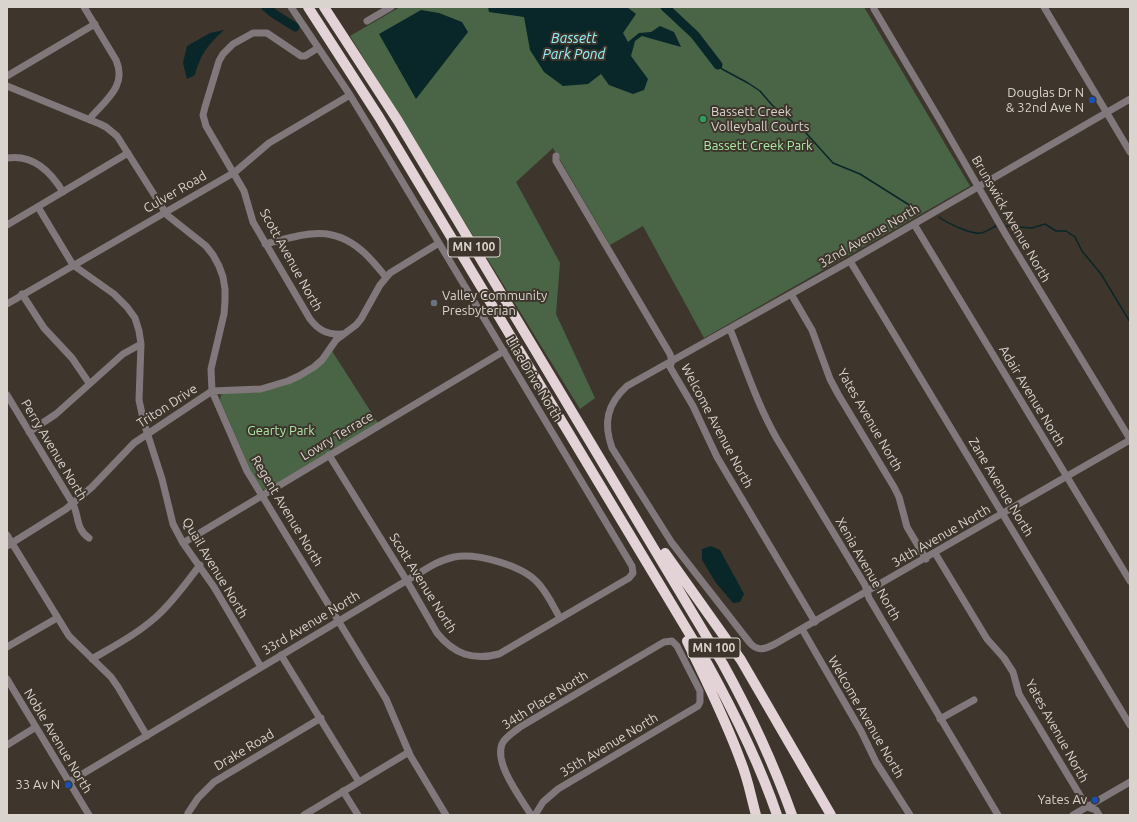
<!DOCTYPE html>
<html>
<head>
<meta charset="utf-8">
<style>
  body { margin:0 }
  #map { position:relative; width:1137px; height:822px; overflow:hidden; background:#3e362c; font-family:Ubuntu,sans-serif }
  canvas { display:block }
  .frame { position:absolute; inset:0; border:8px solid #dad4ce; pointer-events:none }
</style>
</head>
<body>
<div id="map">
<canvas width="1137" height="822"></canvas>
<div class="frame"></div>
</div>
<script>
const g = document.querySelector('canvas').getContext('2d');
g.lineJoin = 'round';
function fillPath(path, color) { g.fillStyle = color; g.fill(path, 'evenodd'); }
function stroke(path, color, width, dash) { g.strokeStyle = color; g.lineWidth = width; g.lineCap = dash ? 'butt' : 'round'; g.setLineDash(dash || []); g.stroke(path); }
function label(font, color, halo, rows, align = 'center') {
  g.font = font + ' Ubuntu,sans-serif'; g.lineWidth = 4; g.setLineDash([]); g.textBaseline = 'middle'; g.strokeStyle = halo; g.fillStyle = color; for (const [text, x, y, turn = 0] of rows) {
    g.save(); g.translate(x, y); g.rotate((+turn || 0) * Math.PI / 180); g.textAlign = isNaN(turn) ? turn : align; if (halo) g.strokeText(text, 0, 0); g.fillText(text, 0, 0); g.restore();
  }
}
fillPath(new Path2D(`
  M400,7h464l106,179 -266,152 -61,-112 -33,19 -57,-97 -37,34 44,81 -4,51 39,84 -15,11 -230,-373z
  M332,351l46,72 -113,67 -3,-1 -9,-13 -33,-76 1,-5 5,-2h27l30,-7z`), '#496546');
fillPath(new Path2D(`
  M488,7h139l9,7 -13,19 5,9 11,-9 12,-1 9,-6 14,6 7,15 -39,-11 -7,5 -4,15 17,23 -4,11 -11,4 -24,-9 -8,-11 -13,10 -25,2 -19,-14 -14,-22 -6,-33 -35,-5z
  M421,10l18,3 23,9 6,10 -52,67 -37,-65z
  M224,30c-16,15 -23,23 -29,45l-8,4 -4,-16 4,-17 23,-13z
  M711,546l9,4 24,44 -4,8 -7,1 -17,-20 -14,-23v-11z`), '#092629');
stroke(new Path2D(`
  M718,65l4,4 26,14 12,8 12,14 34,28 27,30 27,11 54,34
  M939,217c8,6 33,18 42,16 5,-1 11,-5 15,-7
  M1007,226l25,2 13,-4 11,7h10l9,6 7,14 19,23 29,48`), '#092629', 1.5);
stroke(new Path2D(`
  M266,7l7,6 22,14
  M665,7l30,28 23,30`), '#092629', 9);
stroke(new Path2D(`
  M84,7l32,53c11,25 -9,39 -24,56l-2,4
  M291,7l59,88 40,66 242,405 1,7 -4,5 -130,76c-26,7 -45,0 -62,-21l-30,-52 -78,-126
  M1044,7l86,145
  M874,9l67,113 65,113 124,204
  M367,21l24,-14
  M318,48l-13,8h-4l-34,-23h-14l-20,11 -10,10 -4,7 -14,46 -2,8 3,11 38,65 9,31 57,97c9,12 18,16 32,15
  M7,76l88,-52
  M7,86l93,38 6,3 11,9 50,79 39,31 7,9 6,11 4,11 2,12v12l-1,13 -13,55 1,22 35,80 139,228 24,56 36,60
  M1130,99l-280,162 -223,125c-20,18 -24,37 -15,62l60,95 78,100c8,9 15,6 25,1l355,-204
  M556,156v5l114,193 2,7 -2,6 23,39 24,51 98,165
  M7,158c26,-4 44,14 56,34
  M38,207l35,58 41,29 13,13 8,11 4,13 2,13 -2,56 5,23 18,56 11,45 10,19 31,44 47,80
  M914,224l216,357
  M7,225l121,-72
  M265,244c36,-9 65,-21 96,6 10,8 17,18 25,27
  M850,261l280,464
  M22,294l22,34 28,30 17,25
  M791,294l21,36 18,49 8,15 56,93 5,10 8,30 19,32
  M7,304l228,-132 34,-29 81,-48
  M730,329c15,37 27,75 47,110l88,146 4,13 129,217
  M7,395l66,109c6,12 3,26 16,34
  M29,432l27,-18 67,-60 18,-10
  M7,535l62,101 42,41 7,10 29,49
  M183,543l321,-192
  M7,546l59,-37 26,-22 42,-44 78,-52 49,-2 27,-8 11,-5 15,-9 8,-7 14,-20 20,-15 5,-6 19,-34 10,-12 49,-30
  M935,553l52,86 17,19 9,14 6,22 68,113 9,3 3,5
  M802,629l59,102 15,31 34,53
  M7,647l50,-29
  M281,655l78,127
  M92,659c22,-13 45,-25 64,-42 17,-15 30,-34 44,-52
  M7,679l82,136
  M940,719l34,-19
  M7,745l29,-18
  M69,782l362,-216c7,-4 15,-7 23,-9 23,-4 67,8 83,25 10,10 16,24 23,36
  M343,791l15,24
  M188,813l10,-15 16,-16 107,-64
  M304,815l105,-63
  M531,815c-10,-17 -37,-51 -29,-71 3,-7 12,-12 18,-17l144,-85 8,-1 5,5 23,45v11l-2,4 -140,83 -15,13 -8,13
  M1073,815l57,-33`), '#80787a', 7);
stroke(new Path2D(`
  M308,7l71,110 328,546c27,49 52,99 70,152
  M324,7l74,114 325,543c27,49 50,98 69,151
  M665,553l76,107 90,155
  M687,641c19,40 39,79 54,121 7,17 10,35 15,53`), '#e3d2d6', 10);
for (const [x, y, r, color] of [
  [1092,100,4,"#1a4fb4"],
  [703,119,4,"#2e9e5b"],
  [434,303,4,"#6b7280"],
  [68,785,4,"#1a4fb4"],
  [1095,800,4,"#1a4fb4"]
]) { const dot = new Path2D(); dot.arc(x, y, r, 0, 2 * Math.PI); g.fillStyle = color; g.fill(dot); stroke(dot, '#3e362c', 1.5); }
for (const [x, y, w] of [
  [474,247,52],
  [714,648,52]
]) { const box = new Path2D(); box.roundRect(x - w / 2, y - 10, w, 20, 3); g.fillStyle = '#3e362c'; g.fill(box); stroke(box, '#dad4ce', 1); }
label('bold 12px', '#dad4ce', null, [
  ["MN 100",474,247],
  ["MN 100",714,648]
]);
label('13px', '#dad4ce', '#3e362c', [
  ["Douglas Dr N",1084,93],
  ["& 32nd Ave N",1084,108],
  ["Bassett Creek",711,112,"left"],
  ["Volleyball Courts",711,127,"left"],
  ["Valley Community",442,296,"left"],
  ["Presbyterian",442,311,"left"],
  ["33 Av N",60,785],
  ["Yates Av",1087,800]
], 'right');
label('13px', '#abeca6', '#3e362c', [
  ["Bassett Creek Park",758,146],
  ["Gearty Park",281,431]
]);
label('13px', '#dad4ce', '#3e362c', [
  ["Culver Road",175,192,-30],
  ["Brunswick Avenue North",1011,219,60],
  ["32nd Avenue North",869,236,-30],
  ["Scott Avenue North",291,260,61],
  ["Lilac Drive North",534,379,59],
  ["Adair Avenue North",1032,396,59],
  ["Triton Drive",167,406,-33],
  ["Yates Avenue North",870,420,60],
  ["Welcome Avenue North",717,426,62],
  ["Lowry Terrace",337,436,-31],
  ["Perry Avenue North",54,450,59],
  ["Zane Avenue North",1001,487,59],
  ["Regent Avenue North",287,511,59],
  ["34th Avenue North",941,536,-30],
  ["Quail Avenue North",215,568,59],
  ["Xenia Avenue North",868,569,60],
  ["Scott Avenue North",423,583,58],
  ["33rd Avenue North",311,623,-31],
  ["34th Place North",545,700,-32],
  ["Welcome Avenue North",866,717,60],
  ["Yates Avenue North",1057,731,61],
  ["Noble Avenue North",58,741,59],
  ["35th Avenue North",609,745,-31],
  ["Drake Road",244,750,-31]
]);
label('italic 14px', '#94f5ff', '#3e362c', [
  ["Bassett",574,38],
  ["Park Pond",574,54]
]);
</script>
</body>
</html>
